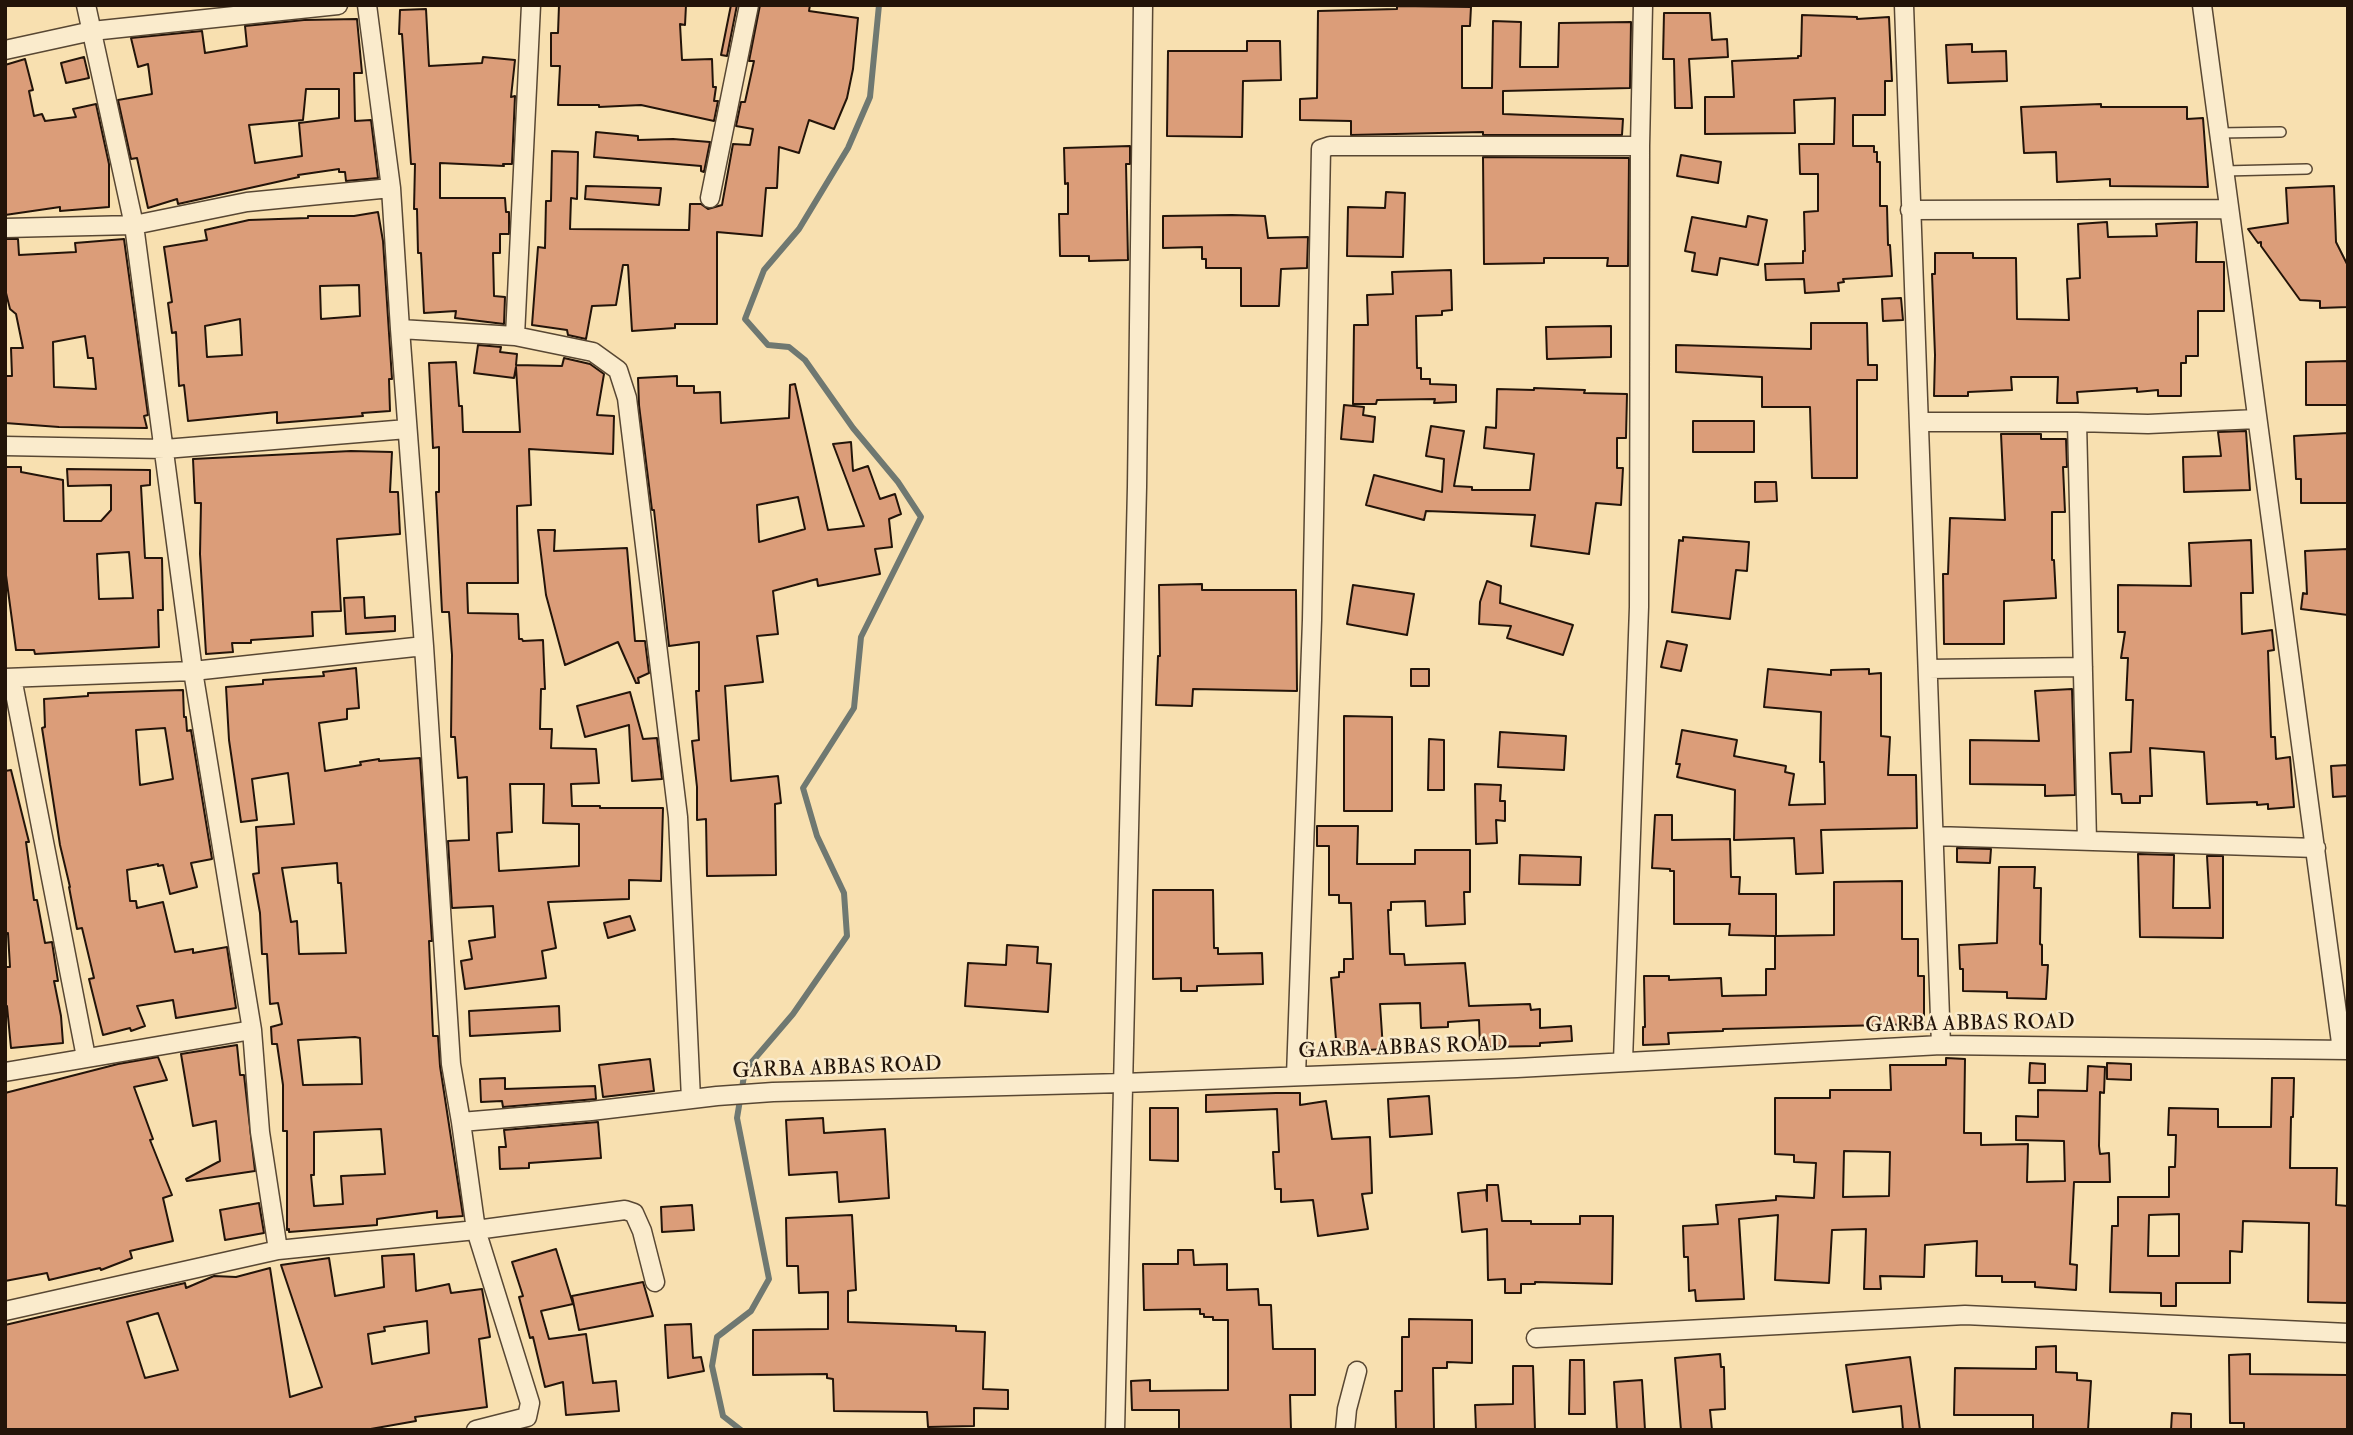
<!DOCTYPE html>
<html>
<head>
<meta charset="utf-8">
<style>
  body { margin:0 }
  #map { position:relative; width:2353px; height:1435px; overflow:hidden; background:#f8e0b0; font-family:"IM FELL Double Pica",serif }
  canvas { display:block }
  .frame { position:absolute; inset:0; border:7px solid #231409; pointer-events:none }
</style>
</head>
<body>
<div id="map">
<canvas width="2353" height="1435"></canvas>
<div class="frame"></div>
</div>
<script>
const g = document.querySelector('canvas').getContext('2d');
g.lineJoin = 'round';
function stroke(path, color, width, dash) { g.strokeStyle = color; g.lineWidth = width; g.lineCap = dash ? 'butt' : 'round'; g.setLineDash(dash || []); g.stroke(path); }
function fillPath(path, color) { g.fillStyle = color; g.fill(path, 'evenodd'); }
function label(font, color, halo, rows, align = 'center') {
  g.font = font + ' "IM FELL Double Pica",serif'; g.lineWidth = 5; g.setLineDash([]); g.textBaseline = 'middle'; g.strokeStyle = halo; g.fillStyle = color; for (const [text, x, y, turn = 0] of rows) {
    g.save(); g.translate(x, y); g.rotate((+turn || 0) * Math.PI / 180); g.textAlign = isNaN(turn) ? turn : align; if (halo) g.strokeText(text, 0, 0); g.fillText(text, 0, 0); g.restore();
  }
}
stroke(new Path2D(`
  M741,1430l-18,-14 -11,-50 5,-29 34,-26 18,-32 -32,-161 8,-48 48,-56 54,-78 -3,-43 -27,-57 -14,-48 51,-80 7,-71 60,-120 -23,-35 -45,-54 -48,-68 -16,-13 -21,-2 -23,-26 19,-49 35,-41 49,-81 22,-51 9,-92`), '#6f7871', 6);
const building = new Path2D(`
  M559,5h127l-1,20 -5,-1 2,36 30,-1 1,28h3l-2,14h4l-4,20 -73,-16 -42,2v-2h-41l2,-39h-9v-33h7z
  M731,5h6l-10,51 -6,-1z
  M760,5h50l-1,6 49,7 -5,51 -6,29 -13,31 -25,-9 -10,33 -20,-6 -2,41h-11l-4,48 -45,-4v92h-42v4l-43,3 -4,-66h-5l-7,40 -24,1 -6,33 -18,-4 -1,-5 -35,-5 6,-78 7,1 1,-47h5l1,-50 26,1 -1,47 -6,-1 -1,31 119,1 1,-26h11l7,5 14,-4 11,-61 17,1 3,-16 -17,-3 5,-24h4l9,-41h-5z
  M1397,6l74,1 -1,19h-8v62h30l1,-67 28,1 -1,45h38l1,-44 72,-1 -1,66 -127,3v23l120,5 -1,16h-139v-3l-132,3v-14l-51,-1v-21l17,-1 1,-87 79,-2z
  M426,9l3,57 53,-3 1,-6 32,3 -4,37 4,-1 -3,68h-9l1,2 -64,-3v35h65l1,14h3v22h-9v19h-7l1,43 11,1 -1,27 -49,-6 1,-7 -32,2 -3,-60h-3l-1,-44h-3l1,-45h-4l-9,-130h-3l1,-24z
  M1664,13h46l2,27 15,-1 1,18 -39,2 3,49h-17l-1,-49h-11z
  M1802,15l55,2v2l32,-2 3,64h-7v34h-32v31h21v6h3v10h3v44h7l1,39h2l2,31 -49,3 1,3 -6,1 1,8 -34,2 -1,-14 -38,1 -1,-16 38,-1v-12h2l-1,-39 14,-1v-37h-18l-1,-30h35l1,-46 -41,2 1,33 -90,1v-37h29l-2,-36 66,-3v-2h3z
  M357,19l5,54h-8l1,48 16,-1 7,58 -32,3 -1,-9h-6v-3l-41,6 1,2 -121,27 -1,-5 -29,9 -11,-50 -6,1 -13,-59 34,-6 -4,-30 -10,3 -7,-29 71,-7 3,22 42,-7 -2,-20 59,-6zM306,89h33v29l-40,5 3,33 -47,7 -6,-38 54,-5z
  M1247,41h33l1,39 -38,1 -1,56 -75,-1 1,-85h79z
  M1972,44v8l34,-1 1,30 -59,2 -2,-38z
  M84,57l5,21 -23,5 -5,-20z
  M25,59l8,31 -4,1 5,25 8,-2 3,7 31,-4 -3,-8 23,-5 13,60v43l-49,4v-4l-55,8v-150z
  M2101,104v3h86v12l16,-1 5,69 -98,-1v-7l-53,3 -1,-30 -32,1 -3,-46z
  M596,132l42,4v4l35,-1 37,3 -6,30 -3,-1v-5l-107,-9z
  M1130,146v18h-4l2,96 -39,1v-5h-29l-1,-42h9v-31l-3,1 -1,-36z
  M1681,155l40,7 -3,21 -41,-7z
  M1483,157l146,1 -1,108h-21l1,-8h-64v5l-60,1z
  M586,186l75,2 -2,17 -74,-6z
  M2334,186l2,56 12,24v41l-28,1v-7l-20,-1 -39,-54v-4l-3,1 -10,-14 40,-6 -2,-35z
  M1386,192l19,1 -2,64 -56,-1 1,-49 37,1z
  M378,212l5,29 9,138h-3l1,32 -28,2 1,3 -86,7v-11l-89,9 -4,-36 -5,1 -3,-54 -4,1 -4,-30 4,-1 -8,-55 43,-7 -2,-10 44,-10 59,-2v-2h46zM359,285l1,31 -39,3 -1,-33zM240,319l2,36 -35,2 -2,-31z
  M1232,215l33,1 3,22 40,-1 -1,31 -26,1 -2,37h-38v-38h-35v-9h-4v-12l-39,1v-32z
  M1748,216l19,4 -9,45 -38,-7 -3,17 -25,-4 3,-18 -10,-2 7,-34 54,10z
  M2107,222l1,15 49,-1 -1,-12 41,-2 -1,40h28v49h-26v45h-12v7h-5v33h-23v-6l-21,2v-4l-60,4 1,11h-21l1,-26h-47l1,13 -44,2v4h-34l1,-41 -3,-81h3v-21h38v5h43l1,61 52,1 -2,-41 13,-1 -2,-54z
  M5,239h13l1,16 57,-3 -1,-9 49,-4 24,176 -4,1 3,12 -88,-1 -54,-4v-47h7l-1,-28h12l-7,-34 -6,-5 -5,-20zM85,336l3,22h5l3,31 -42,-2 -1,-45z
  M1451,270l1,40 -10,1v4l-26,1 1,52h4v11h9v5l26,1v17l-22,1 1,-4 -58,1 -1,4h-23l1,-79h14l-1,-30 26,-1 -1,-22z
  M1901,298l2,22 -20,1 -1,-22z
  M1811,323h56l1,42h9v15h-20v98h-45l-2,-71h-48v-30l-86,-5v-27l135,4z
  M1611,326v31l-64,2 -1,-32z
  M478,345l23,2 -1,5 17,2 -1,11 46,1 2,-8 26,6 14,10 -7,41 17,1 -1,38 -84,-5 2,56 -14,1 1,77h-51l1,30 50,1 1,25h3l1,2 20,-1 2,49h-4l-1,40h12l-1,19 45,1 3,34 -28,1 1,22h28v2h63l-2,73 -32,-1v19l-81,3 8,46 -14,3 4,27 -81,11 -4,-28 11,-2 -3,-18 26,-4 -2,-31 -41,2 -4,-67 21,-1 -2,-63 -9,1 -3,-41h-4l1,-82 -3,-43h-7l-6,-120h3v-45l-6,1 -4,-85 27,-1 3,44h3l1,26h57l-4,-65 -2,11 -40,-5zM510,784h34l-1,39 36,1v42l-80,5 -2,-38 15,-1z
  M2348,361v44h-42v-43z
  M677,376v10h17v7l26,-1 1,31 68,-5 1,-33 5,-1 33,146 36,-4 -31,-82 18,-2 2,29 15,-5 12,33 15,-5 6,20 -12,5 3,28 -17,2 5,25 -62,12 -1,-7 -44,12 5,43 -21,2 6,46 -38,4 6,95 47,-5 3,27 -6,1 1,71 -69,1 -1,-57 -9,1v-33l-5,-46 7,-1 -3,-49h3v-49l-30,4 -15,-136h-2l-13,-105 -1,-27zM798,497l7,32 -46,13 -2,-37z
  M1534,388l51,2 -1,3 43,1 -1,44h-9v30h6l-2,37 -25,-2 -7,51 -58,-8 4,-31 -109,-4 -2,9 -58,-15 8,-30 68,17 2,-33 -18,-3 5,-30 33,5 -10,55 18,1v3h58l4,-36 -50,-6 2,-21 10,1 1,-39 37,1z
  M1344,405l20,2 -1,8 12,2 -2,25 -32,-3z
  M1693,421h61v31h-61z
  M2246,431l4,59 -66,2 -1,-35 38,-1 -3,-24z
  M2348,433v70h-47v-24h-5l-2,-43z
  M2001,434h40v5h25l1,28h-4l2,45h-13v48h2l2,38 -52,3v43h-60l-1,-70h5l2,-56 55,2z
  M351,451l41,1 -2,40h8l2,42 -63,5 4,72 -29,1 1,24 -62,4v3h-19l1,9 -27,2 -6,-100 1,-51h-6l-2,-44z
  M5,467h16v5l42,8 1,41h37l10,-11v-25l-43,1 -1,-17 83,1v15l-9,1 4,72h17l1,52h-5l1,37 -124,7 -1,-4h-18l-11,-82zM129,552l4,46 -34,1 -2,-45z
  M1755,482h21l1,19 -22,1z
  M538,530h17l-1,21 73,-3 8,93h10l4,32 -11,5 1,5h-3l-18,-41 -53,23 -19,-70z
  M1683,537l66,5 -2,29 -11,-1 -6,49 -58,-7 7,-72 4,1z
  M2251,540l2,53h-12l1,41 30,-4 2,20 -6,1 3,86h4l1,22 14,-2 4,50 -26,2v-5l-11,1v-3l-50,2 -3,-52 -54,-4 2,48h-12v7h-18l-1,-9h-9l-2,-41 21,-1 2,-52h-7l2,-42h-7l4,-26h-7v-47l73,1 -2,-43z
  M2348,549v66l-47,-6 2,-16 4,1 -2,-43z
  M1487,581l14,5 -1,17 73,22 -10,30 -56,-17 4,-12 -32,-2 1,-22z
  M1202,584v6h94l1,101 -104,-2 -1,17 -36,-1 2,-49h2l-1,-71z
  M1353,585l61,9 -7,41 -60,-11z
  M364,597l1,21 30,-2v15l-49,3 -2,-36z
  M1667,641l20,4 -6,26 -20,-4z
  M356,668l3,40 -12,1v10l-28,4 6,48 36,-6 -1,-3 19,-3v2l41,-3 12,183h-3l4,95h5l2,30 23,150 -26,2v-7l-60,8v6l-88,7v-3l-2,1v-99h-4v-46l-6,-41h-5l-1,-17 11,-3 -4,-21 -8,1 -3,-50h-5l-2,-41 -7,-39 6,-1 -3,-46 38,-3 -6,-51 -36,6 5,41 -16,2 -12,-82 -3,-53 37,-3v-4l61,-4 -1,-4zM337,863l1,20h3l5,70 -47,1 -2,-33 -6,1 -9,-54zM355,1037l5,1 2,46 -59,1 -5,-45zM381,1129l4,45 -44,2 2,28 -29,2 -3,-31h3v-43z
  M1411,669h18v17h-18z
  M1768,669l63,6v-5l38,-1v5l12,-1v63l9,1 -2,38h28l1,53 -96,2 2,43 -27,1 -2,-36 -60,2 1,-50 -58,-13 3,-13h-4l6,-34 55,10 -3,16 52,10 -1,6 9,2 -5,31 36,-1 -1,-42h-4l1,-50 -57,-5z
  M2072,689l3,106 -30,1v-11l-75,-1v-44l69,1 -4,-50z
  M183,690l1,27h2l1,14 4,-1 21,129 -21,4 6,24 -27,7 -7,-29 -5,1v-2l-31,6 3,31h6l1,7 26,-6 12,50 18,-3v4l34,-6 9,61 -60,10 -3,-18 -36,6 8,20 -14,5 -1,-3 -27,7 -14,-56 5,-1 -12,-50 -5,1 -8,-42h1l-10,-42 -18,-117 3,-1 -1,-28 44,-3v-3zM165,728l8,51 -33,6 -4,-55z
  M630,692l13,47 14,-1 5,41 -30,2 -3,-56 -44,12 -8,-31z
  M1344,716l48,1v94h-48z
  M1500,732l66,4 -2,34 -66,-3z
  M1429,739l15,1v50h-16z
  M2348,765v31l-15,1 -2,-31z
  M11,770l18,72h-3l8,58h3l8,43 7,-1 6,39h-4l7,35 2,27 -52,5 -4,-42h-2v-39h5l-2,-34 -3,1v-163z
  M1475,784l26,1 -1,16h5v20l-9,-1 1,23 -21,1z
  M1655,815h17v25l58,-1 1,38h9l-1,17h37v42l58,-1v-53l68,-1v58h16v37h6v48l-201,5v2l-55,2 1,11 -26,1v-18h2l-1,-51h25v4l52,-2 1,18 44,-1v-26h9v-33l-46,-1 1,-11h-56v-53h-4v-2l-18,-1z
  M1317,826h41l-1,38h58v-14h55v42h-6l1,32 -39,2 -1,-25 -34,1v8h-3l2,44h14l1,11 60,-2 4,43 61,-2 1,6 9,-1v19l31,-2 1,15 -32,2v3l-60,1 -1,-27 -31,2v5l-27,1 -1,-25 -40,1 3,45 -46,3 -6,-74 8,-1v-5h5v-13h9l-2,-56h-12v-8h-10v-49h-12z
  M1957,848l34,1 -1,14 -33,-1z
  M2138,854l36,1 -1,53h37l-3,-52h16v82l-83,-1z
  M1520,855l61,2 -1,28 -61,-1z
  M1999,867h36l-1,21h7l-1,56 2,1v20h6l-2,34 -39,-1v-6l-44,-1v-22h-3l-1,-24 38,-2z
  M1153,890h60l1,58h4v6l44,-1 1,31 -66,2v5h-16v-13l-28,1z
  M630,916l5,14 -27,8 -4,-15z
  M1007,945l31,2 -1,16 14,1 -3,48 -83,-6 3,-43 38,2z
  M559,1006l1,25 -90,5 -1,-25z
  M237,1045l3,30h4l11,96 -68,10 -1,-2 34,-18 -4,-40 -23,5 -12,-72z
  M158,1057l9,23 -33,7 19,52 -3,1 22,55 -9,3 10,43 -43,10 2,7 -31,12 -1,-2 -51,12 -2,-7 -42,8v-188l113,-29z
  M1946,1058l19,1 -1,74h17v12l47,-1 -1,38 38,-1 -1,-40 -48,-1v-24l22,1v-27l49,1 1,-25 17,1 -1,26 -4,-1 -1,54 1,8 9,-1 1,29h-36l-4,82 7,1 -1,25 -41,-3v-5h-33v-6h-26l1,-35 -52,4 -1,32 -44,-1 1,13h-17l2,-60 -34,1 -3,53 -54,-3 3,-65 -39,4 5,80 -48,2 -1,-11 -6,1 -1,-34h-4l-1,-31 35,-2 -2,-19 60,-5v-4l38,2 2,-35 -22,-1v-7l-19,-1v-56h55v-8h61l-1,-25h56zM1844,1151l46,1 -1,44 -46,1z
  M650,1059l4,32 -51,6 -4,-32z
  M2030,1063l15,1v19h-16z
  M2107,1063l24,1v16l-24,-1z
  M505,1078v11l90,-3 1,13 -93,8 -1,-6 -21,1 -1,-23z
  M2272,1078h22l-1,39h-2l-1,51h47l-1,37 12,1v97l-40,-1 1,-79 -66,-2 -1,31 -12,-1v32h-54v23h-15v-13l-51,-1 2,-66h6v-29h51v-30h6l1,-32h-8l1,-27 49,1v18h53zM2179,1214v42h-31l1,-41z
  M1276,1093h24v12l26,-4 6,38 38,-2 2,56 -10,1 6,35 -50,7 -5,-36 -32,2v-13h-6l-2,-37h6l-2,-43 -71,3v-17z
  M1429,1096l3,38 -42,3 -2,-38z
  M1150,1108h28v53l-28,-1z
  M823,1118l1,15 61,-4 4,69 -50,4 -2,-30 -48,3 -3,-55z
  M598,1122l3,36 -72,5v5l-29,1 -1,-22h7l-2,-17z
  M1487,1185h11l4,36h29v3h49v-8h33l-1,68 -77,-2v2h-14v9h-16v-14l-17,1 -1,-51 -25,3 -4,-39 28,-3 1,11z
  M259,1203l5,30 -39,7 -5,-30z
  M692,1205l2,25 -32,2 -1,-25z
  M852,1215l4,75 -8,1v31l108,4v5l29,1 -2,57 25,1v19l-34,-1v18l-46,1 -1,-15 -93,-1 -1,-32 -6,-1v-4l-74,1v-45l75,-1v-37l-29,1 -1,-27h-11l-1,-48z
  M556,1249l17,55 -32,7 8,28 37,-5 7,49 23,-2 3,30 -53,4 -3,-33 -18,5 -12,-50 -3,1 -11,-41 4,-1 -11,-34z
  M1178,1250h15l1,15 33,-1v26l31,-1 1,16h12l2,44h42v46h-25l1,35h-112v-20h-47l-1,-29 19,-1v11l78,-1v-70h-15v-3h-9v-3h-4v-5l-56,1 -1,-46h35z
  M414,1254l2,37 33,-7 2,9 31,-4 8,48 -11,2 8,68 -72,10 1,4 -51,9h-360v-105l180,-42 1,5 28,-12 22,1 34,-9 20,129 32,-10 -41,-122 48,-7 6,38 49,-9 -2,-31zM158,1313l20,57 -33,8 -18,-56zM427,1321l2,32 -57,11 -4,-30 17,-3 -1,-4z
  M643,1282l10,34 -74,14 -7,-34z
  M1409,1319l63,1v43l-25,-1v6h-14l1,62h-38l-1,-39h7v-54h7z
  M691,1324l2,34 8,-1 3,14 -36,7 -3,-53z
  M2056,1346v26l21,1v7l14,1 -3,49h-55v-15h-79l1,-47 81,1v-22z
  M1720,1354l1,13h3l1,42 -15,1 2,20h-31l-6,-72z
  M2250,1354v20l98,1v55h-104v-7h-14l-1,-68z
  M1910,1357l10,73h-17l-2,-24 -48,6 -7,-47z
  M1570,1360h14l1,54h-16z
  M1513,1366h20l2,64h-59l-1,-25 38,-1z
  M1642,1380l3,50h-28l-3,-48z
  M2172,1413l19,1v16h-20z`);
fillPath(building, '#db9d79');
stroke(building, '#231409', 2);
const lane = new Path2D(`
  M2219,133l62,-1
  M2224,171l83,-2`);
const street = new Path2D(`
  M86,5l48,220 59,446 59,359 8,102 18,118
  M367,5l24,183 9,141 24,317 27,418 10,58 15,108 54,173 -3,14 -51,13
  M1904,5l37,1040
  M2202,5l140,1045
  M5,50l87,-19 246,-26
  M710,198l39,-193
  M1910,210l318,-1
  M5,228l129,-3 113,-23 144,-14
  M400,329l115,7 78,16 25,18 9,28 51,419 13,282
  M515,336l16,-331
  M1919,422h158l71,2 109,-5
  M2077,422l10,419
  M5,446l160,3 242,-20
  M1928,669l155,-2
  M5,678l188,-7 231,-25
  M12,678l74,379
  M1934,836l382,12
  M1623,1061l16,-454 1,-461 3,-141
  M5,1072l247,-42
  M1296,1076l16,-456 9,-471 9,-3h310
  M461,1122l130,-11 126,-15 56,-4 350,-9 394,-15 424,-23 407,5
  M5,1311l273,-61 198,-20 149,-20 9,3 8,18 13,51
  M1536,1338l429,-23 383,18
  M1115,1430l22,-943 6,-482
  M1345,1430l2,-21 10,-38`);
stroke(lane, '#584733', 12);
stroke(street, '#584733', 21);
stroke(lane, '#faebcc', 9);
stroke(street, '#faebcc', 18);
label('21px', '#231409', '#faebcc', [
  ["GARBA ABBAS ROAD",1970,1025,-1],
  ["GARBA ABBAS ROAD",1403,1049,-2],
  ["GARBA ABBAS ROAD",837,1069,-2]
]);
</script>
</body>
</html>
